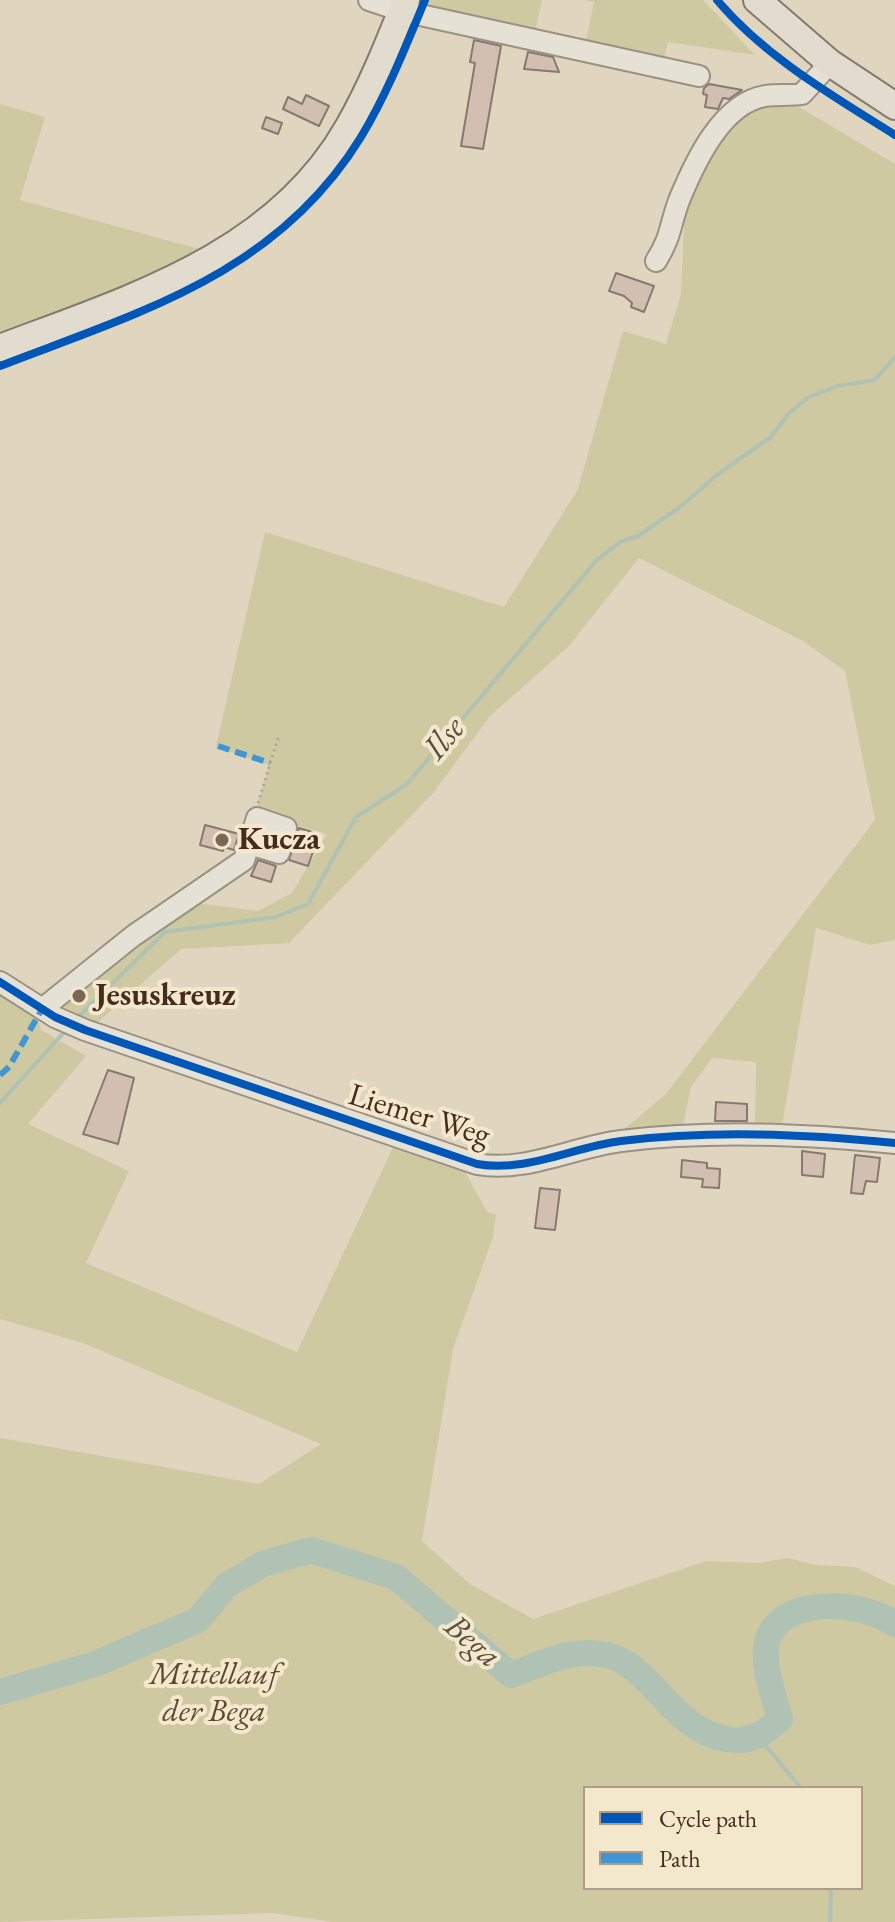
<!DOCTYPE html>
<html>
<head>
<meta charset="utf-8">
<style>
  body { margin:0 }
  #map { position:relative; width:895px; height:1922px; overflow:hidden; background:#e0d6bf; font-family:"EB Garamond",serif }
  canvas { display:block }
  .legend { position:absolute; left:583px; top:1786px; width:280px; height:104px; box-sizing:border-box; background:#f4e8cc; border:2px solid #ae9c87; margin:0; padding:10px 14px; list-style:none; font-size:24px; color:#462b1f }
  .legend li { display:flex; align-items:center; gap:16px; height:40px }
  .legend b { width:40px; border:2px solid #ae9c87 }
</style>
</head>
<body>
<div id="map">
<canvas width="895" height="1922"></canvas>
<ul class="legend">
<li><b style="height:10px;background:#0057b8"></b>Cycle path</li>
<li><b style="height:10px;background:#4096d5"></b>Path</li>
</ul>
</div>
<script>
const g = document.querySelector('canvas').getContext('2d');
g.lineJoin = 'round';
function fillPath(path, color) { g.fillStyle = color; g.fill(path, 'evenodd'); }
function stroke(path, color, width, dash) { g.strokeStyle = color; g.lineWidth = width; g.lineCap = dash ? 'butt' : 'round'; g.setLineDash(dash || []); g.stroke(path); }
function label(font, color, halo, rows, align = 'center') {
  g.font = font + ' "EB Garamond",serif'; g.lineWidth = 8; g.setLineDash([]); g.textBaseline = 'middle'; g.strokeStyle = halo; g.fillStyle = color; for (const [text, x, y, turn = 0] of rows) {
    g.save(); g.translate(x, y); g.rotate((+turn || 0) * Math.PI / 180); g.textAlign = isNaN(turn) ? turn : align; if (halo) g.strokeText(text, 0, 0); g.fillText(text, 0, 0); g.restore();
  }
}
fillPath(new Path2D(`
  M427,0h115l-7,33 -113,-21z
  M584,0h119l52,55 -87,-13 -6,25 -77,-21 9,-44z
  M784,98l111,66v776l-25,5 -54,-17 -35,203h-26l1,-69 -44,-4 -21,29 -9,43 -66,6 49,-41 210,-275 -30,-149 -42,-30 -164,-83 -71,89 -78,69 -56,76 -145,151 -108,6 -84,74 -41,-20 140,-100 62,8 34,-18 35,-59 -72,-20 14,-49 -53,-18 49,-215 239,75 74,-118 45,-158 43,13 15,-50 4,-92 35,-72 20,-19z
  M0,104l45,13 -25,83 190,52 -210,82z
  M0,986l34,21 7,23 45,26 -58,68 101,47 -43,92 211,89 98,-209 68,25 24,44 9,3 -3,22 -40,112 -31,192 48,43 63,35 173,-58 52,2 30,-5 27,7 40,2 40,19v336h-562l-60,-9 -273,9v-484l259,46 62,-40 -238,-101 -83,-24zM585,1788h276v100h-276z`), '#cec9a0');
stroke(new Path2D(`
  M76,1019l89,-87 111,-15 32,-13 48,-87 51,-33 189,-223 24,-19 18,-6 42,-29 38,-33 53,-37 18,-24 20,-16 28,-11 38,-6 20,-23
  M0,1103l67,-74
  M759,1738l42,50
  M830,1922l1,-34`), '#afc2b4', 4);
stroke(new Path2D(`
  M0,1692l95,-28 103,-44 29,-35 36,-21 48,-14 85,27 115,98c33,-12 60,-27 95,-20 44,8 66,75 120,84 25,4 36,-4 54,-20 -6,-24 -22,-62 -10,-85 21,-40 95,-31 125,-10`), '#afc2b4', 26);
const building = new Path2D(`
  M474,40l27,6 -18,103 -22,-3 14,-83 -5,-1z
  M528,52l25,5 6,15 -35,-3z
  M709,84l33,6 -13,9 -6,-1 -5,11 -13,-2 2,-12 -4,-1 1,-6z
  M306,95l23,11 -10,20 -36,-17 5,-12 14,7z
  M266,117l16,6 -4,11 -16,-6z
  M616,273l38,13 -10,26 -13,-5 1,-4 -8,-7 -15,-5z
  M205,825l34,9 -5,16 -10,-3 -1,4 -23,-6z
  M299,828l20,6 -11,32 -19,-6z
  M258,860l18,6 -5,16 -20,-6z
  M108,1070l26,8 -16,66 -35,-10z
  M716,1102l31,2v17h-32z
  M802,1151l23,3 -2,23 -21,-2z
  M855,1155l25,3 -3,24 -11,-1 -3,13 -12,-1z
  M682,1160l25,3v5l13,1 -1,19 -17,-1 1,-8 -22,-2z
  M540,1188l20,2 -5,40 -20,-2z`);
fillPath(building, '#d2bfb2');
stroke(building, '#847b6e', 2);
const minor = new Path2D(`
  M369,0l33,11 297,65
  M656,261c16,-25 14,-38 24,-63 15,-36 42,-95 85,-102 11,-2 25,0 37,-2l28,-31
  M0,982l55,35 30,13 392,134c48,9 96,-17 144,-23 91,-11 183,-7 274,2
  M42,1009l91,-73 111,-76 13,-42 29,10 -7,25 -30,-9`);
const major = new Path2D(`
  M757,0l73,63 65,43
  M0,348c129,-49 275,-92 348,-220 23,-40 41,-85 58,-128`);
stroke(minor, '#9b9183', 24);
stroke(major, '#847b6e', 30);
stroke(new Path2D(`
  M258,803l21,-68`), '#aaa49a', 3, [2, 4]);
stroke(minor, '#e6e1d5', 20);
stroke(major, '#e2dcce', 26);
stroke(new Path2D(`
  M218,746l52,17
  M0,1075l9,-8 33,-58`), '#4096d5', 6, [12, 6]);
stroke(new Path2D(`
  M717,0c48,57 116,96 178,135
  M0,366c140,-54 277,-92 361,-229 26,-43 45,-91 64,-137
  M0,982l55,35 30,13 392,134c48,9 96,-17 144,-23 91,-11 183,-7 274,2`), '#0057b8', 8);
for (const [x, y, r, color] of [
  [222,840,8,"#7c6757"],
  [79,996,8,"#7c6757"]
]) { const dot = new Path2D(); dot.arc(x, y, r, 0, 2 * Math.PI); g.fillStyle = color; g.fill(dot); stroke(dot, '#f4e8cc', 3); }
label('bold 32px', '#462b1f', '#f4e8cc', [
  ["Kucza",238,840],
  ["Jesuskreuz",95,996]
], 'left');
label('32px', '#462b1f', '#f4e8cc', [
  ["Liemer Weg",419,1116,17]
]);
label('italic 32px', '#5e4834', '#f4e8cc', [
  ["Mittellauf",214,1675],
  ["der Bega",214,1712]
]);
label('italic 34px', '#5b4f43', '#f4e8cc', [
  ["Ilse",445,739,-50],
  ["Bega",472,1642,41]
]);
</script>
</body>
</html>
